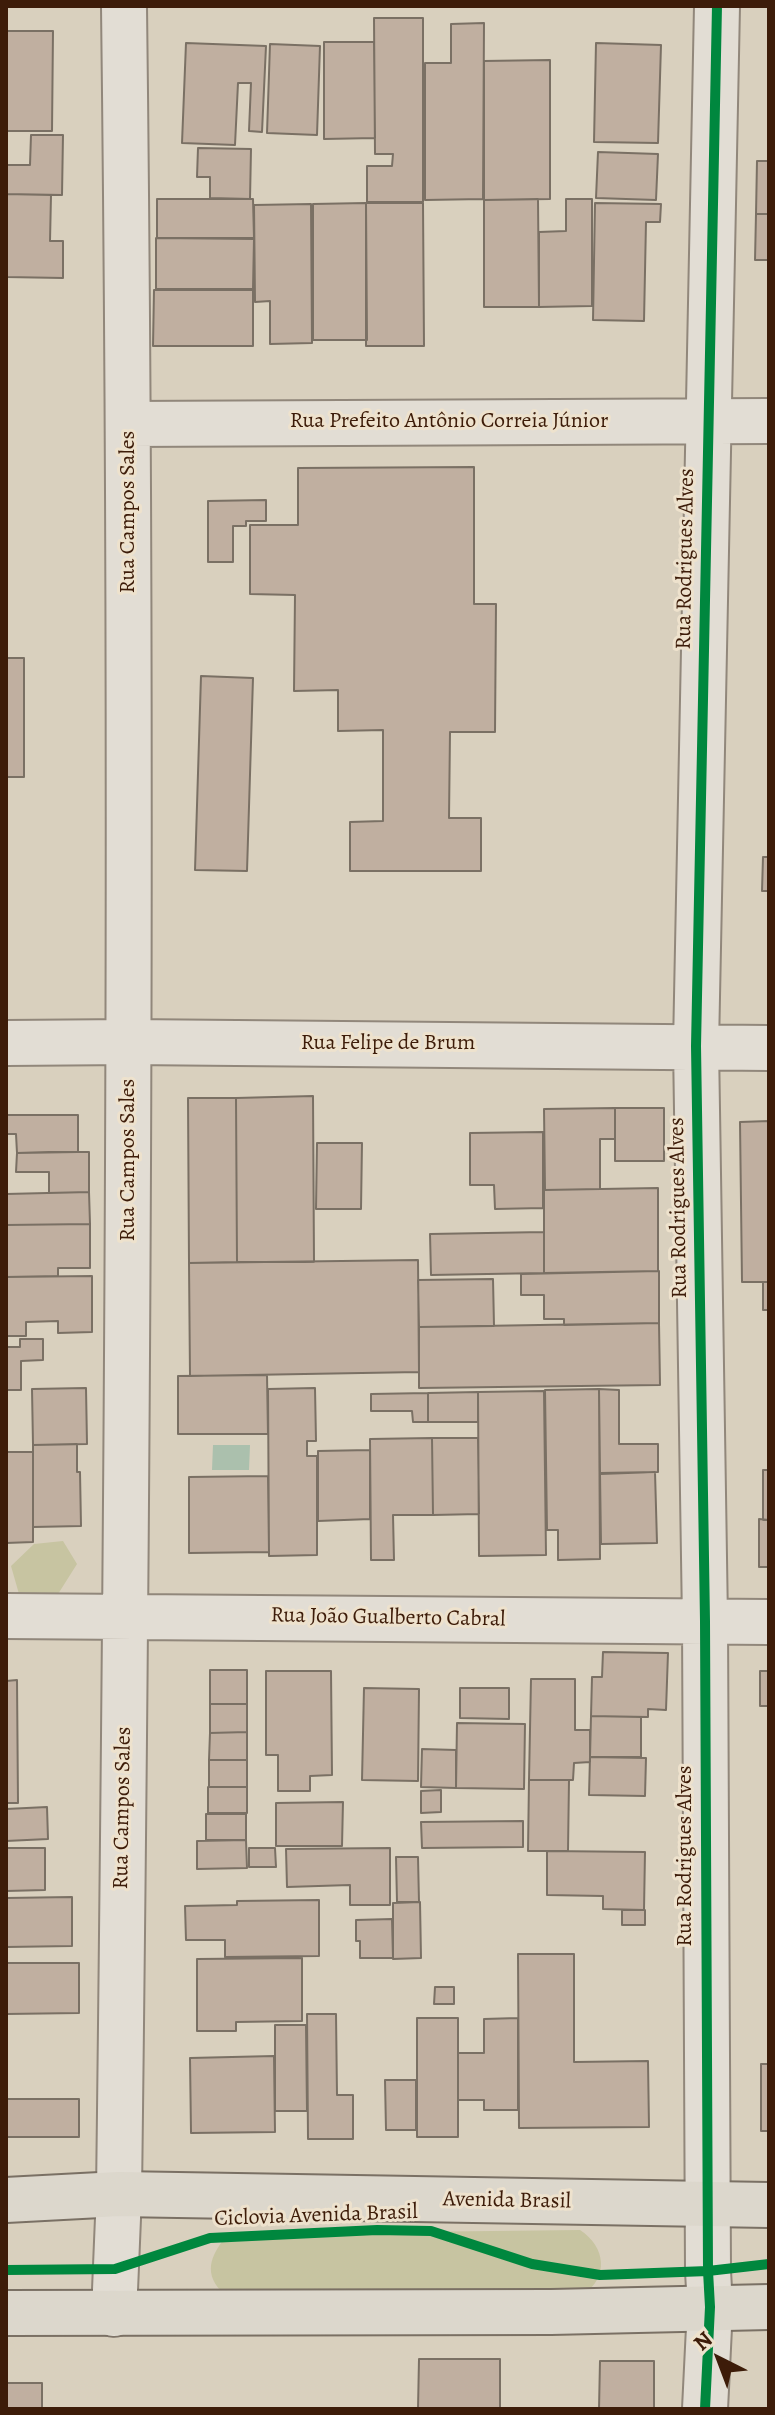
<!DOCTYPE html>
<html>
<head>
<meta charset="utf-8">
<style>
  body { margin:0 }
  #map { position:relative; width:775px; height:2415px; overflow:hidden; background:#d9d0be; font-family:Alegreya,serif }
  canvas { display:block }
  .frame { position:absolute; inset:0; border:8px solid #3d1c09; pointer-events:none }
  .north { position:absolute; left:679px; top:2319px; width:80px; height:80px; -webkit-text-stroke:6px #eee2cd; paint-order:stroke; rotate:318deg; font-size:22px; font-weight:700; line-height:32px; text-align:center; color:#3d1c09 }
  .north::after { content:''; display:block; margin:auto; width:28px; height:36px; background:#3d1c09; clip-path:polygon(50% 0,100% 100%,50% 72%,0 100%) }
</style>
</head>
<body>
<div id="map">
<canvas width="775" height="2415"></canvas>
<div class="frame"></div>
<div class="north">N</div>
</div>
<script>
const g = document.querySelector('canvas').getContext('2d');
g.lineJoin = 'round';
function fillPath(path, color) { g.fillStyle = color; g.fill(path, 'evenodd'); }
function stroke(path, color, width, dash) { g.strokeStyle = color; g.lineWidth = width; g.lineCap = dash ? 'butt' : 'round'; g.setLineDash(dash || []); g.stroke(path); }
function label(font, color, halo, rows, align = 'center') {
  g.font = font + ' Alegreya,serif'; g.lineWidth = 6; g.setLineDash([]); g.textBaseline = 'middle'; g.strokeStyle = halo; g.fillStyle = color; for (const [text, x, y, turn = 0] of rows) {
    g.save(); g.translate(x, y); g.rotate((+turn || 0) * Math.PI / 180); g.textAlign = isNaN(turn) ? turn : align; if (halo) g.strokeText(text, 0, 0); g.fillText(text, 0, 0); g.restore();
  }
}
fillPath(new Path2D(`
  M63,1541l14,23 -24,38 -32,-1 -10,-35 23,-22z
  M580,2230c26,17 29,47 3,65l-362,-4c-19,-20 -8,-39 7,-57z`), '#c7c4a1');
fillPath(new Path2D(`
  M213,1445h37l-1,25h-37z`), '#abc0ad');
const building = new Path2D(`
  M374,18h49v184h-56v-36h25l1,-12h-18z
  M484,23l-1,176 -58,1v-137h26v-39z
  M6,31h47l-1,100h-46z
  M324,42h50l1,96 -51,1z
  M186,43l80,3 -4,86 -13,-1 2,-48h-13l-3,62 -53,-2z
  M596,43l65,2 -3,98 -64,-1z
  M270,44l50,2 -3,89 -50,-2z
  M550,60v139l-66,1v-139z
  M31,135h32l-1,60 -56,-1v-29h24z
  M198,148l53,1 -1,50 -40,-1v-21h-13z
  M598,152l60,2 -2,46 -60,-2z
  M757,161h12v53h-13z
  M6,194l45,1 -1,46h13v37l-57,-1z
  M157,199h96l1,39h-97z
  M538,199l1,108h-55v-107z
  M566,199h26v107l-53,1v-75l27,-1z
  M366,203l1,137h-54v-136z
  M366,203h57l1,143h-58z
  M595,203l66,1 -1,18h-14l-2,99 -51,-1z
  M311,204l1,139 -42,1v-43l-15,1 -1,-97z
  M756,214h13v46h-14z
  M156,238l98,1 -1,50h-97z
  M154,290h99v56h-100z
  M474,467v137h22l-1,128h-45l-1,86h32v53h-131v-49l33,-1v-91l-45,1v-41l-44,1 1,-96 -45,-1v-69h48v-57z
  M266,500v21h-20v5h-13v36h-25v-61z
  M6,658h18v119h-18z
  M201,676l52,2 -6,193 -52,-1z
  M763,857h6v34h-7z
  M313,1096l1,166h-77l-1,-164z
  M188,1098h48l1,164 -48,1z
  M615,1108h49v53h-49z
  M615,1108v31h-15v50l-55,1 -1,-81z
  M6,1115h72v37l-61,1 -1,-19h-10z
  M769,1121v161h-27l-2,-160z
  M543,1132v76l-48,1 -1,-24h-24v-52z
  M317,1143h45l-1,66h-45z
  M49,1152h40v40l-40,1v-21h-33l1,-19z
  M658,1188v83l-114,2v-83z
  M89,1192l1,32 -84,1v-31z
  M90,1224v44h-32v8l-52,1v-52z
  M544,1232v41l-113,2 -1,-41z
  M418,1260l1,112 -229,4 -1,-113z
  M659,1271v52l-95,2v-6h-20v-24h-23v-21z
  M92,1276v56l-34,1v-12l-32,1v14h-20v-59z
  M493,1279l1,47 -75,1 -1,-47z
  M763,1282h6v28h-6z
  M659,1323l1,62 -241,3v-61z
  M20,1339h23v21l-22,1v29h-15v-43h14z
  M267,1375l1,59h-90v-58z
  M86,1388l1,56 -54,1 -1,-56z
  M315,1388l1,53h-9v15h10v99l-48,1 -1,-167z
  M599,1389l20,1v54h39v28l-58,1z
  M599,1389l1,170 -42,1v-30h-11l-2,-140z
  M544,1391l2,164 -67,1 -1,-164z
  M478,1392v30h-50v-29z
  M428,1393v29h-15l-1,-11h-41v-17z
  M432,1438l1,77h-40l1,45h-23l-1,-121z
  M432,1438h46l1,76 -46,1z
  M77,1444v28h3l1,54 -48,1v-82z
  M370,1450v69l-52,2v-70z
  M6,1452h27v90l-27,1z
  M763,1470h6v50h-6z
  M655,1472l2,71 -56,1 -1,-70z
  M268,1476l1,76 -80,1v-76z
  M759,1519l10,1v47h-10z
  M603,1652l65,1 -2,57 -18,-1v8l-57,-1 1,-39h10z
  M210,1670h37v34h-37z
  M266,1671h65l1,104 -22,1v15h-32v-36h-12z
  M760,1671h9v35h-9z
  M531,1679h44v51h15v32l-16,1 -1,17h-44z
  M17,1680l1,123h-12v-122z
  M364,1688l55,1 -1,92 -56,-1z
  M460,1688h49v31l-49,-1z
  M210,1704h37v28l-37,1z
  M591,1716l50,1v40h-51z
  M457,1723l68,1 -1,65 -68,-1z
  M247,1732v28h-38l1,-27z
  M422,1749l34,1v38l-35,-1z
  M590,1757l56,1 -1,38 -56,-1z
  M209,1760h38v27h-38z
  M529,1780h40l-1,71h-40z
  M208,1787h39v26h-39z
  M441,1790v22l-20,1v-22z
  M343,1802l-1,44h-66v-43z
  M47,1807l1,32 -42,2v-32z
  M206,1814h40v26h-40z
  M523,1821v26l-101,1 -1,-26z
  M246,1840l1,28 -50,1v-28z
  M6,1848h39v42l-39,1z
  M249,1848h26l1,19h-27z
  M390,1848v57h-40v-20l-63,2 -1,-38z
  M547,1851l98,1 -1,58 -41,-1v-13l-56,-1z
  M396,1857h22l1,45h-22z
  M72,1897v49l-66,1v-49z
  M319,1900v56l-94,1v-17h-39l-1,-34 52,-1v-4z
  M420,1902l1,56 -28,1v-56z
  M622,1910h23v15h-23z
  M392,1919l1,39h-33v-17h-4v-21z
  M518,1954h56v108l74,-1 1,66 -130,1z
  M302,1958v63l-66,1v9h-39v-72z
  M6,1963h73v50l-73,1z
  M435,1987h19v17h-20z
  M307,2014h29l1,81h16v44h-45z
  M417,2018h41v119h-41z
  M518,2018v92h-34v-10h-26v-47h26v-34z
  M275,2025h31l1,86h-32z
  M274,2056l1,76 -84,1 -1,-75z
  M761,2064h8v67h-8z
  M385,2080h31v50h-30z
  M6,2099h73v38h-73z
  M419,2359h81v50h-82z
  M600,2361h54v48h-55z
  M6,2383h36v26h-36z`);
fillPath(building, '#c0afa0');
stroke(building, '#7a7064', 2);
const minor = new Path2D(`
  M129,424l640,-3
  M6,1043l124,-1 639,6
  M6,1616l763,6
  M114,2314l5,-120c9,-729 14,-1458 5,-2188
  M705,2409l5,-102 -2,-36 -3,-650 -9,-575 21,-1040`);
const primary = new Path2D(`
  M6,2200l113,-6 650,11
  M6,2313l545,-1 218,-5`);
stroke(minor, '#91877b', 48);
stroke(primary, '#7a7064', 48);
stroke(minor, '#e2ddd4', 44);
stroke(primary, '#dcd7cc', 44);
stroke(new Path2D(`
  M6,2270l109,-1 95,-31 167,-8 54,1 101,33 68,11 108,-4 61,-7
  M705,2409l5,-102 -2,-36 -3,-650 -9,-575 21,-1040`), '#00873e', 10);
label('22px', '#3d1c09', '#eee2cd', [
  ["Rua Prefeito Antônio Correia Júnior",449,422],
  ["Rua Campos Sales",129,512,-90],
  ["Rua Rodrigues Alves",686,559,-89],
  ["Rua Felipe de Brum",388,1044],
  ["Rua Campos Sales",129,1160,-90],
  ["Rua Rodrigues Alves",679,1208,-91],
  ["Rua João Gualberto Cabral",388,1618,1],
  ["Rua Campos Sales",123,1808,-89],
  ["Rua Rodrigues Alves",686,1856,-90],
  ["Avenida Brasil",507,2201,1],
  ["Ciclovia Avenida Brasil",316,2216,-2]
]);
</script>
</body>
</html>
